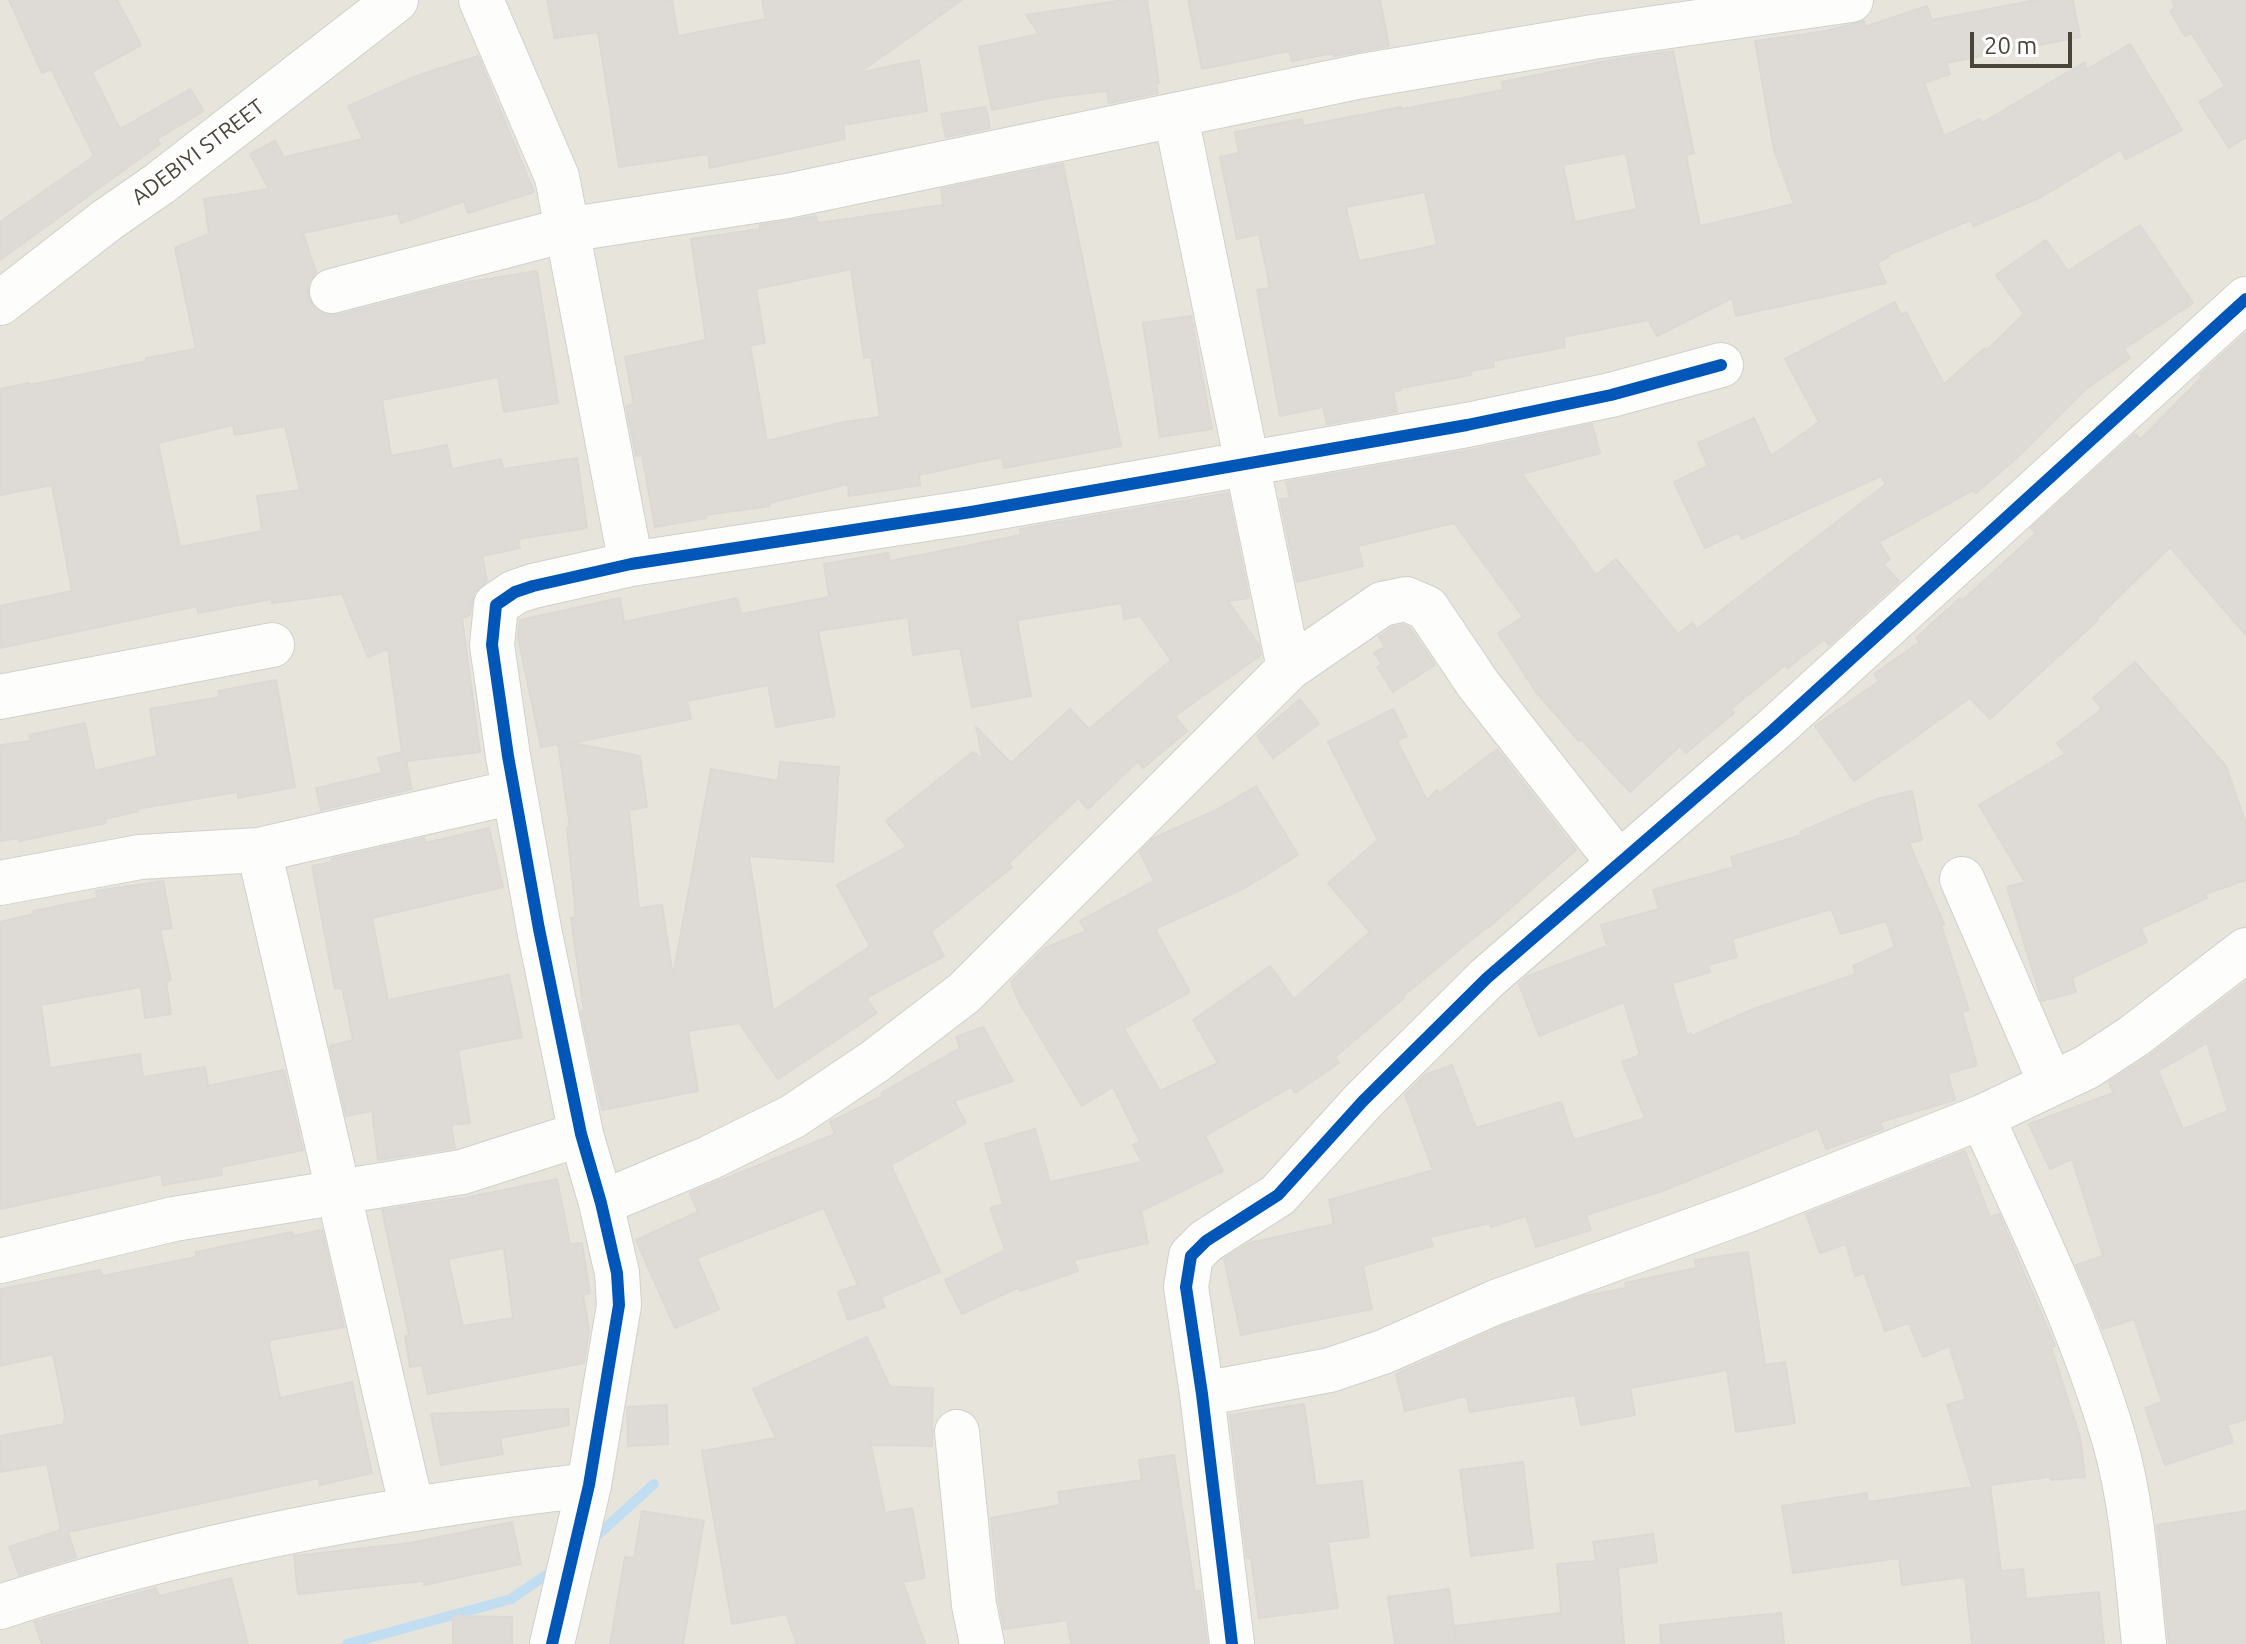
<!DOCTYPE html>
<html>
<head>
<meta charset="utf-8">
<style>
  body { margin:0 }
  #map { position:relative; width:2246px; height:1644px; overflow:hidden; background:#f4f2ee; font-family:Ubuntu,sans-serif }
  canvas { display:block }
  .scale { position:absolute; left:1970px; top:32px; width:102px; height:36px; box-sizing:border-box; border:4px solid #4b4439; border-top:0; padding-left:10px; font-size:24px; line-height:28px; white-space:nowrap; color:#4b4439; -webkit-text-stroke:6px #fff; paint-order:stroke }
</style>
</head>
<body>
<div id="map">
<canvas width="2246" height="1644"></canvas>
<div class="scale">20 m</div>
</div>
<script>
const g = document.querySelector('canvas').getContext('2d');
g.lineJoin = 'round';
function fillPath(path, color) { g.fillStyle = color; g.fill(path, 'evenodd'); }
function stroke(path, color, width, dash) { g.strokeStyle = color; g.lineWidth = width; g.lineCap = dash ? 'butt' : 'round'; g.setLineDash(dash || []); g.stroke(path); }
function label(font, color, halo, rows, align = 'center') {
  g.font = font + ' Ubuntu,sans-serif'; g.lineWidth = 8; g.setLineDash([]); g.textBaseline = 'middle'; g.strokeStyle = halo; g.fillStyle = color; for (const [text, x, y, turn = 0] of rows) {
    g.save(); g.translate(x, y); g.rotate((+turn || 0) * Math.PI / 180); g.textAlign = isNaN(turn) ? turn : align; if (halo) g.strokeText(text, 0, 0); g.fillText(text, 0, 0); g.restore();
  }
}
fillPath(new Path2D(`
  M0,0h2246v1644h-2246z`), '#e7e4dc');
stroke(new Path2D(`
  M593,1539l61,-55
  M347,1644l164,-45 44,-30`), '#c0ddf1', 10);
const building = new Path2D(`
  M9,0h108l24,45 -49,27 28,57 70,-40 14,22 -47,28 3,5 -160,116v-38l94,-66 -43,-87 -9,4z
  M547,0h125l6,36 88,-17 -4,-19h200l-103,73 60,-13 8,51 -84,14 2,14 -135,29 -2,-14 -89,13 -21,-135 -43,6z
  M1124,0h23l12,83h-3l2,10 -49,10 -2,-12 -52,6 -63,13 -13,-63 60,-13 -13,-19z
  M1188,0h192l9,46 -55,10 -1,-3 -41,8 -2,-10 -88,18z
  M2036,0h37l7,37 -134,26 4,11 -26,9 20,53 36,-17 2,4 103,-61 1,8 44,-26 52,86 -56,29 -6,-9 -79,47 -67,29 -3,-6 -83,35 1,2 -12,6 9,20 -150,33 -4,-18 -75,38 -9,-16 -84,17 1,10 -72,14 1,6 -24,4 1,4 -70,13v2l-8,2 4,20 -70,12 -4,-17 -43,9 -23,-126 13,-2 -11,-54 -22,5 -17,-82 19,-4 -4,-21 67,-13 1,7 98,-19 1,2 102,-19 -2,-8 109,-22 62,-9 21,102 -8,2 14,71 94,-22 -20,-54 -19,-109 71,-10 38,-10 1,6 62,-21 5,14zM1626,153l11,56 -62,13 -12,-57zM1425,192l12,53 -78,16 -13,-54z
  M2172,0h74v137l-17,11 -30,-46 26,-16 -34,-53 -6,3 -15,-25 5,-3z
  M478,56l56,136 -66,21 -4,-12 -63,22 -3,-10 -95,20 13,39 -8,12v13l7,12 11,6h12l124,-32 75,-12 21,132 -54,9 -6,-35 -116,23 9,56 56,-11 5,24 49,-10 2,10 74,-11 10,70 -69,11 2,9 -38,8 5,25 -13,12 -4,22 -8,3 18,134 -74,9 6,28 -91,21 -5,-22 66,-15 -4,-15 24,-6 -14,-103 -20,8 -26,-63 -70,9v-4l-74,14 -1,-7 -197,42v-42l72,-15 -20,-106 -52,10v-106l29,-6 1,2 117,-24 -1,-3 50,-9 -21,-101 34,-14 -5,-35 65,-10 -19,-35 25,-13 9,16 79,-18 -15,-33 71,-31zM233,425l2,10 50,-9 15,64 -43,6 5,35 -82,16 -22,-104z
  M986,107l4,21 -44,9 -5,-23z
  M1063,164l58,282 -117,22 -2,-11 -83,18 1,10 -71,11 -1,-12 -79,19 1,3 -65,9 1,3 -51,9 -13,-72 -6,1 -10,-50 8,-2 -9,-47 81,-17 -15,-101 69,-10v-4l56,-9 2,7 125,-18 -2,-16zM851,269l13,89 7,-1 9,60 -36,5 -77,19 -17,-96 15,-2 -9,-54z
  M2140,225l53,78 -69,46 6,9 -44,31 -67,67 -43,37 -3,-3 -94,52 11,18 -7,4 16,17 -70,64 -5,-6 -36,29 -3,-3 -54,44 3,4 -48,40 -6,-7 -50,46 -49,-53 -2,2 -43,-49 -38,-59 25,-16 -69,-94 -96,23 5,20 -66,16 -17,-83 10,-1 -4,-16 185,-32 121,-26 8,29 -78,21 74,101 20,-16 62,75 14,-11 5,6 189,-145 -5,-8 -139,63 -3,-7 -34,16 -31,-66 34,-16 -10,-23 56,-25 17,38 48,-34 -34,-63 110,-57 6,13 5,-3 38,72 41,-36 2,2 37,-36 -28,-39 50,-35 22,31z
  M1191,316l21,113 -52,8 -17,-114z
  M2246,333v302l-76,-88 -73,71 1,2 -108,99 -20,-21 -116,83 -39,-55 64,-45 -5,-7 46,-32 -4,-4 44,-40 2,3 74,-68 -5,-5 104,-94 6,5 61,-62 -2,-2z
  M1228,493l21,105 -21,3 31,44 2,10 -86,61 12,15 -44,37 -5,-7 -50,48 -10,-11 -69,65 3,4 -81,65 13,24 -78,42 11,15 -99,66 -39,-56 -51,8 10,60 -96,19 -21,-99h3l-13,-93 5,-1 -9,-89 3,-1 -12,-83 -17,3 -23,-110 2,-17 100,-22 4,24 113,-24 4,16 88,-17 -5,-33 64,-11 2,8 131,-26 -1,-6zM1122,603l2,16 16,-3 31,44 -82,69 -19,-20 -59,54 -35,-36 7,32 -10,-7 -87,69 21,26 -70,38 33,61 -97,65 -24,-155 84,6 6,-95 -59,-5 -2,19 -67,-12 -38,207 -11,-71 -23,3 -10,-98 18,-3 -7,-51 -68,-13 119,-24 -4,-18 81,-16 8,42 59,-11 -17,-85 90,-14 5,38 47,-7 12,59 59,-11 -14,-76z
  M1403,625l7,3 25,37 -42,27 -16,-25 5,-3 -8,-11 11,-6 -6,-10 13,-10z
  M2135,662l91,104 20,58v56l-41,14 2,4 -66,30 6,14 -75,36 4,14 -34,9 -35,-114 18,-5 -46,-77 86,-51 -8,-11 45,-34 -9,-11z
  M276,680l19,107 -57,11 -1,-6 -100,17 1,2 -33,8 1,4 -87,18v-3l-19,3v-96l31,-4 -2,-6 56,-12 10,48 62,-15 -7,-47 70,-12 -2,-6z
  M1300,699l19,25 -46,34 -16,-22z
  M1393,709l14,27 -10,5 30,59 10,-10 3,3 57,-44 79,101 -88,78 -1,-1 -84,69 1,2 -69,59 4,6 -44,30 -4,-6 -86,49 18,35 -82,40 7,32 -74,17 4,11 -58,20 -1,-4 -57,27 -17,-34 60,-30 -15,-42 13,-4 -18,-60 50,-15 15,53 92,-20 -9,-17 7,-3 -27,-55 -31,19 -63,-104 -8,-20 34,-34 41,-17 -6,-10 74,-40 -14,-29 14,-14 62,-28 40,-24 42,69 -53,33 -90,41 35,63 -66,37 36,62 58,-28 -25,-43 77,-54 24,33 76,-67 -42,-49 50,-43 -50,-98z
  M1912,791l10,49 -13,3 35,81 -3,1 28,85 -7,2 15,53 -29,9 7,26 -75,22 3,7 -57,20 -8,-21 -153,62 -79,25 5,15 -55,17 -10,-31 -35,11 -1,-4 -60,14 3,9 -70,20 9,43 -131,26 -17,-76 25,-16 85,-19 -5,-24 104,-30 -28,-75 20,-20 27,-10 24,63 85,-26 13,38 71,-22 -23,-56 18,-7 -16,-53 -85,34 -20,-52 7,-7 81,-31 -6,-21 58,-16 -6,-19 81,-23 -3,-10 70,-22 -1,-3 77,-33zM1831,909l10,25 45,-13 9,26 -42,19 3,8 -105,36 -59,26 -1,-3 -4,2 -15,-52 38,-11 -2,-7 29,-8 -5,-18z
  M489,828l14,59 -131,31 16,82 121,-25 13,62 -64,13 12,73 -19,2 4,23 -77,12 -6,-49 -26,5 -16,-70 23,-6 -11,-52 -7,1 -23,-123 21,-4 -1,-3 92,-21 1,5z
  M163,881l9,47 -12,2 11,50 -5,2 5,32 -26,4 -4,-31 -100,18 9,63 90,-14 3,23 62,-10 3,19 76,-16 19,80 -82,17 1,8 -59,10 -2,-11 -161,35v-287l34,-8 -1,-3 65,-13 -2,-7z
  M2246,982v437l-19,6 6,17 -68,23 -20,-57 17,-6 -28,-83 -31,10 -27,-64 27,-9 -31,-97 -22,10 -21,-45 84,-31 -4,-11 40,-26zM2207,1043l21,68 -45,18 -25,-58z
  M983,1027l30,54 -59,20 12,22 -75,42 49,107 -59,25 4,10 -37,13 -10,-28 20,-7 -34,-77 -127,50 22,51 -44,19 -39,-88 62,-28 -8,-19 145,-59 -5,-12 53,-26 -2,-3 79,-45 -4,-11z
  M1965,1151l25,66 9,-3 56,132 -4,1 29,90 5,40 -34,3 -1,-3 -60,8 11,86 22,-2 3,30 73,-7 5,52h-132l-7,-67 -63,8 -3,-27 -106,15 -11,-67 85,-13 1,9 104,-15 -25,-82 19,-6 -17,-53 -26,11 -14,-34 -24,8 -21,-58 -9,3 -9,-32 -26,9 -14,-39z
  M557,1179l13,65 12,-1 8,50 -7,2 6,35 -5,33 -156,31 -6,-29 -12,2 -5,-31 4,-1 -27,-125 82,-12zM504,1248l9,70 -50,8 -15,-67z
  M322,1230l22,97 -74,13 -1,4 11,54 72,-16 20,91 -52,12 -1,-7 -251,54 8,25 -57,18 -10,-28 52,-17 -14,-66 -47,8v-36l64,-12v-4h2l-13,-66 -53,12v-77l100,-19 2,6 94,-19v-5l96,-20 1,4z
  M1748,1252l17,113 20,-3 10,61 -59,9 -9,-62 -97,18 5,27 -54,10 -6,-30 -105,17 -3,-16 -62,15 -9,-37 109,-49 79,-29 42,-8 -1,-5 71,-15 -1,-8z
  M867,1337l23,50 43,1 -1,58 -61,-1 14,68 27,-5 13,70 -22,4 22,62h-128l-11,-30 -54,10 -30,-173 74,-13 -23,-49z
  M1304,1404l12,82 46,-5 7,56 -41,5 10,66 -79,10 -8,-60h-4l-1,-5 -16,-138z
  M667,1405l1,39 -40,2 -1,-39z
  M568,1409l1,16 -69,13 3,16 -62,11 -10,-51z
  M1174,1455l21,137 5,-1 7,53h-136l-4,-24 -63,9 -5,-28 -8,-83 69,-13 -2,-13 84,-12 -3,-20z
  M1523,1462l10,86 -62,8 -11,-86z
  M642,1511l62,10 -21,123h-73l15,-87 9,1z
  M2246,1511v133h-77l-12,-119z
  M512,1522l9,42 -97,21v-4l-126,13 -4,-38 116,-13z
  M1653,1534l4,28 -39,6 6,76h-229l-7,-47 61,-8 7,54 -1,-17 106,-13 -4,-49 39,-3 -3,-19z
  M231,1578l17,66h-206l-8,-22 122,-34 3,8z
  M1781,1613l3,31h-123l-1,-19z
  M453,1616l59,1v27h-59z`);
fillPath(building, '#dedbd6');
stroke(building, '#dcd9d4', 2);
const minor = new Path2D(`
  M481,0l76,177 74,387
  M1176,117l113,551
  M332,291l234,-61 221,-34 575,-120 231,-39 258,-37
  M0,303l107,-83 52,-36 237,-184
  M0,697l272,-52
  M259,850l153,659
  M1962,879l89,205
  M0,883l140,-26 119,-7 255,-58
  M1982,1117c48,106 99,210 132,322 19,66 23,137 30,205
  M601,1203l108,-45 83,-41 82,-55 90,-69 325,-325 93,-64 24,-5 21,9 51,76 140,178
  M0,1261l174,-42 288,-47 119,-38
  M1202,1394l128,-24 53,-18 113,-50 252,-92 234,-93 105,-50 47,-31 112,-86
  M957,1432l17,173 8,39
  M0,1607c191,-63 390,-99 589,-122
  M552,1644l37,-159 30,-180 -2,-32 -16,-70 -20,-69 -42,-205 -31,-173 -16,-111 4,-40 19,-13 18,-6 98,-22 340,-52 496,-87 144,-30 110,-30
  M1232,1644l-30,-250 -16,-107 5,-31 15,-15 72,-46 85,-94 124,-123 286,-248 473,-431`);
stroke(minor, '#d2d0cb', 46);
stroke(minor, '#fdfdfc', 44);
stroke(new Path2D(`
  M552,1644l37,-159 30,-180 -2,-32 -16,-70 -20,-69 -42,-205 -31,-173 -16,-111 4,-40 19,-13 18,-6 98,-22 340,-52 496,-87 144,-30 110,-30
  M1232,1644l-30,-250 -16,-107 5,-31 15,-15 72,-46 85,-94 124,-123 286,-248 473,-431`), '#0057b8', 12);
label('22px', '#4b4439', '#fff', [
  ["ADEBIYI STREET",198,152,-37]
]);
</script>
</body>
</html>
